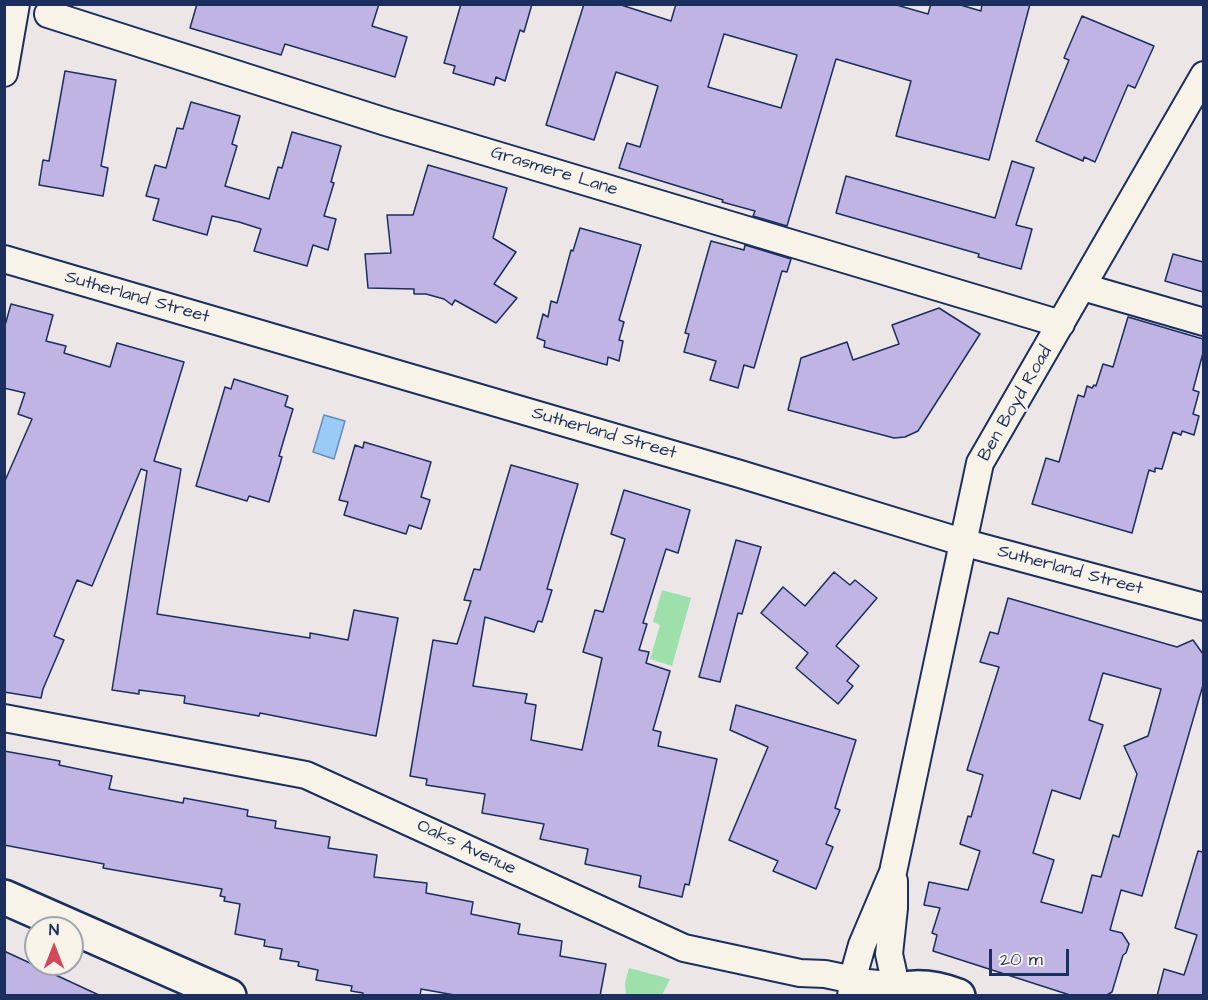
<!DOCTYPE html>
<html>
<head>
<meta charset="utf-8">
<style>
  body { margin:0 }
  #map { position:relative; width:1208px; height:1000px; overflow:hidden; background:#ece6e7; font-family:"Architects Daughter",sans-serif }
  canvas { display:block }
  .frame { position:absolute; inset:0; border:6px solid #1b2f5e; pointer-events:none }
  .north { position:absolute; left:24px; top:916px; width:60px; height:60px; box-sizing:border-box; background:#f7f3e8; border:2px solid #9fa5b1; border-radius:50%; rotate:0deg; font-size:16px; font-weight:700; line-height:24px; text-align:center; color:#1b2f5e }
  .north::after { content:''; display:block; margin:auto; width:21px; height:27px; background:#d1495b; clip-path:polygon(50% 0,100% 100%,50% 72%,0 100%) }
  .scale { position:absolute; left:989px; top:949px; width:80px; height:27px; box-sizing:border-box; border:3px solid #1b2f5e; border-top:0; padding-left:8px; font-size:18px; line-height:21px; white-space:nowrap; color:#1b2f5e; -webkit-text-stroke:4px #f7f3e8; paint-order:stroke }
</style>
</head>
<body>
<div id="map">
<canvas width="1208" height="1000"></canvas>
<div class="frame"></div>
<div class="north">N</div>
<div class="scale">20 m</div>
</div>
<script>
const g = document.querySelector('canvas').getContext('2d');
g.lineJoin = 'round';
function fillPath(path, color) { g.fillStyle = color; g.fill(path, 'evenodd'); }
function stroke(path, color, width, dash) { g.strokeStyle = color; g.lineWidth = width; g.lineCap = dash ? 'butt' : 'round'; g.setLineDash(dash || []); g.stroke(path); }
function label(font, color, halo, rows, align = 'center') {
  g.font = font + ' "Architects Daughter",sans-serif'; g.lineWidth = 4.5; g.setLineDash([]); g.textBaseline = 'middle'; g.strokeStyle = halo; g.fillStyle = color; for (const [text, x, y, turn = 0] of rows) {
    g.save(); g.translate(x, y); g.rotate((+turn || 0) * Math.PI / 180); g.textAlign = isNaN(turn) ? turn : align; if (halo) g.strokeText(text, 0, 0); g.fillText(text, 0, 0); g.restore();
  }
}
fillPath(new Path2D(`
  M662,590l29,8 -19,68 -22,-7 10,-34 -7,-3z
  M629,968l41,11 -8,16h-36l-1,-12z`), '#9de0ab');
const water = new Path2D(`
  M324,415l21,6 -11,38 -21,-7z`);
fillPath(water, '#99cbf6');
stroke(water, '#678db9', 1.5);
const building = new Path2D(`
  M197,4h182l-7,22 35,11 -12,40 -110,-33 -4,11 -91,-27z
  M461,4h71l-8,28 -4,-2 -15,51 -9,-4 -2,8 -41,-12 2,-7 -11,-3z
  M584,4h34l53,17 5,-17h217l35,10 3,-10h26l24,7 1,-7h48l-41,156 -93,-24 15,-55 -75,-22 -49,167 -34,-10 2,-5 -33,-9 1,-2 -104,-32 8,-25 13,4 18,-61 -42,-14 -22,68 -48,-15zM724,34l73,21 -16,53 -73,-21z
  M1082,16l72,30 -19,42 -7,-3 -33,77 -11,-5 -1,4 -47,-20 33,-81 -5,-2z
  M65,71l51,9 -15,86 7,2 -5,28 -64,-11 4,-25 6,1z
  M191,102l49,14 -8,28 5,2 -12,40 44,13 9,-32 4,1 10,-36 49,14 -10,36 3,1 -10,33 12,3 -8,31 -15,-5 -6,21 -53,-15 7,-22 -22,-7 -27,-6 -5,19 -54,-15 6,-21 -13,-3 9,-31 11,3 11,-40 6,1z
  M1012,161l22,7 -18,57 16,4 -11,40 -43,-12 1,-3 -143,-41 10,-37 149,42z
  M428,165l79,23 -14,50 23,14 -22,32 23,14 -21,25 -41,-23 -3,5 -8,-6 -18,-5h-12v-5l-46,-1 -3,-34 26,-1 -4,-38h26z
  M580,228l61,17 -22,75 5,2 -5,18 4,1 -4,20 -11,-4 -1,8 -63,-18 1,-6 -8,-3 6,-24 5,3 3,-16 6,2 14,-53 2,1z
  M711,241l33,9 1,-5 46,14 -4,13 -5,-1 -28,97 -10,-3 -6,23 -28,-8 6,-19 -32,-9 5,-18 -4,-1z
  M1173,254l30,8v30l-38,-11z
  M11,304l42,11 -7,26 20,5 -2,7 46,14 7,-24 67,19 -30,99 27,8 -24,145 153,24v-5l38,7 6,-30 44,8 -22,118 -116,-23 -1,3 -75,-13 1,-7 -46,-6v4l-27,-4 35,-219 -6,-2 -49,117 -15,-6 -23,56 10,4 -21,49 -2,9 -37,-6v-209l28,-64 -14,-5 7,-21 -21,-5v-59z
  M939,308l41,26 -62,97 -13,6 -11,1 -106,-28 13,-52 46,-16 6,18 46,-16 -7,-19z
  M1128,317l75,22v14l-10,37 6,2 -6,22 6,2 -5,19 -12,-4 -1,4 -8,-3 -11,37 -7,-1v4l-6,-2 -17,63 -100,-29 14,-46 13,4 19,-67 6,2 3,-11 5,2 2,-3 2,1 7,-22 10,3z
  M234,379l54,17 -3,10 8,3 -14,47 3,1 -13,45 -20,-6 -2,5 -51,-15 29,-99 6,2z
  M364,442l67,20 -10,35 9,3 -9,29 -12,-4 -3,9 -62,-19 4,-13 -9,-2 16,-55 8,3z
  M511,465l67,19 -31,105 5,1 -10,32 -4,-1 -4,11 -49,-15 -12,69 54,8 -2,9 11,2 -5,35 51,10 20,-92 -19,-6 12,-42 8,2 22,-73 -14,-5 13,-44 66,20 -12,43 -12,-4 -23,74 4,1 -8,26 10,2 -3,11 24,8 -17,59 8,2 -3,14 59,13 -28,126 -4,-1 -3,13 -43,-10 2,-11 -56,-12 3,-15 -48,-10 4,-15 -62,-11 3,-19 -59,-9 1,-6 -17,-3 23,-136 24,4 14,-43 -7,-1 10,-31 6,1z
  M736,540l25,7 -19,67 -4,-1 -18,69 -21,-5z
  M834,572l16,13 5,-5 22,18 -41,48 23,20 -12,15 6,5 -15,18 -42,-36 12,-15 -47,-40 22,-26 22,19z
  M1008,598l169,49 16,-7 10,14v31l-61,211 -21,-6 -11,40 12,3 7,11 -3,9 -3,2 -11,37 -7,4h-32l-140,-45 4,-16 -5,-2 8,-25 -16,-3 5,-23 39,8 12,-39 -20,-7 8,-28 3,1 12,-42 -16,-5 32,-103 -19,-5 10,-30 8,2zM1103,673l58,16 -13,47 -24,10 13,28 -18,63 -6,-2 -12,42 -9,-2 -10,38 -41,-11 13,-42 -21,-7 19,-63 28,9 23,-74 -14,-5z
  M736,705l120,35 -21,68 5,2 -14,34 7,3 -17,42 -43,-18 5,-10 -49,-21 39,-93 -38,-17z
  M4,751l56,10 -1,4 53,11 -3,13 74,14 1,-5 64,12 -1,6 29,5 -1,7 55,9 -2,11 49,7 -3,22 53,6 -1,10 47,9 -2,12 49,10 -2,10 44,7 -2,15 46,8 -6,32h-140l-39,-7 -1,7h-57v-3l-12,-2 1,-5 -36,-6 2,-10 -20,-4 1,-4 -19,-3 2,-10 -18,-3 1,-6 -30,-6 5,-30 -16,-3 1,-4 -5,-1 2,-7 -119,-21 1,-4 -100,-19z
  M1198,851l5,1v144h-46l7,-27 20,6 13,-40 -22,-7z
  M4,951l97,45h-97z`);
fillPath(building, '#c0b4e5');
stroke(building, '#1b2f5e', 1.5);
const street = new Path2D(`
  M48,14l338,108 675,202
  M4,73l12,-69
  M4,259l736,215 222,68 242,65
  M1083,287l121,35
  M4,718l302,57 378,173 116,25 25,1 43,9 40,4
  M893,992v-20l-4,-18 5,-46v-27
  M851,996l4,-26 7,-25 31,-73 87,-409 224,-388`);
const secondary = new Path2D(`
  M4,897l225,99
  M885,996c24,-13 49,-9 73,0`);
stroke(street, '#1b2f5e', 30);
stroke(secondary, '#1b2f5e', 38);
stroke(street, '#f7f3e8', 26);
stroke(secondary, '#f7f3e8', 33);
label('18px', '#1b2f5e', '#f7f3e8', [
  ["Grasmere Lane",554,172,17],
  ["Sutherland Street",137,298,16],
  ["Ben Boyd Road",1016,404,-60],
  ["Sutherland Street",604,434,16],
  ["Sutherland Street",1070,571,15],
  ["Oaks Avenue",466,848,25]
]);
</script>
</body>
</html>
